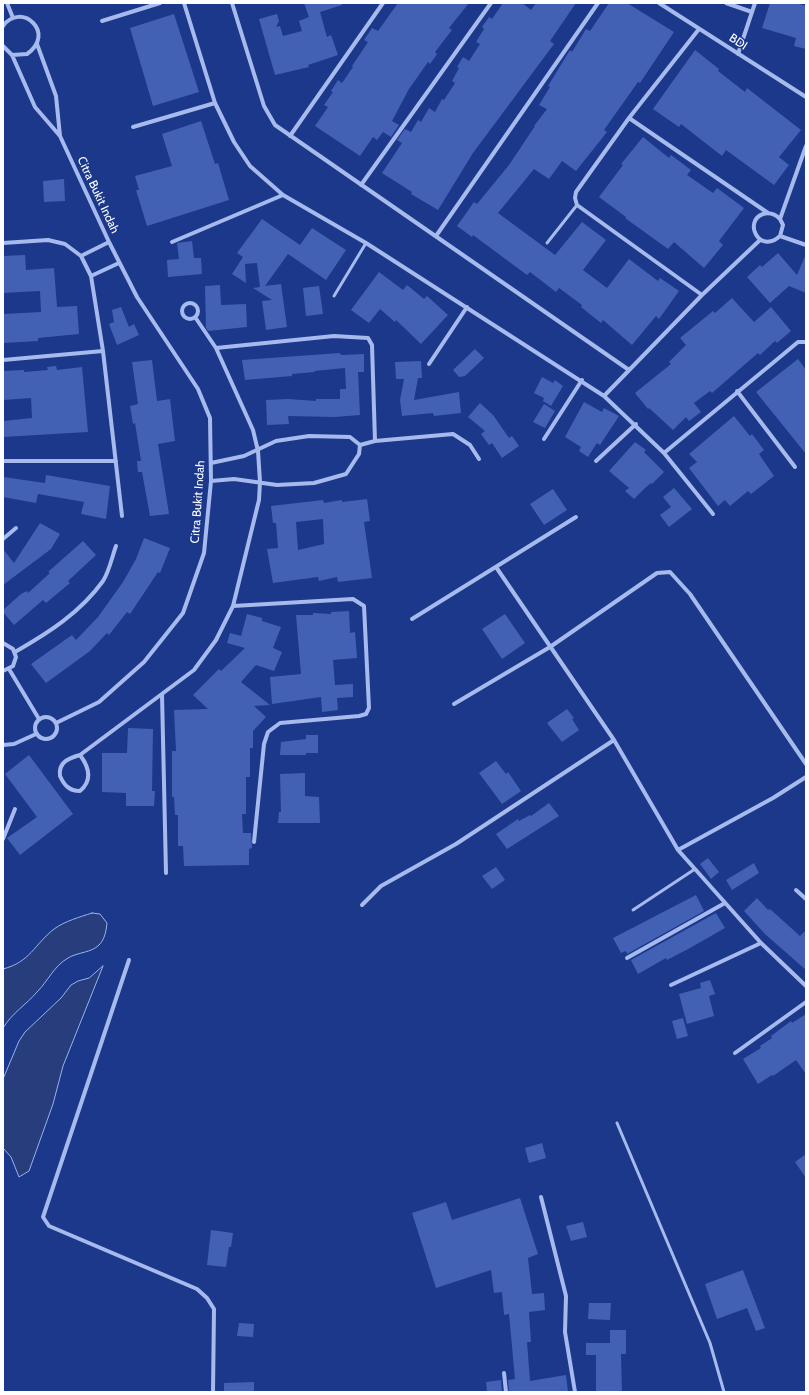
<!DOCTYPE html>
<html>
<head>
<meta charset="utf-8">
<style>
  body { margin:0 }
  #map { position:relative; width:809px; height:1395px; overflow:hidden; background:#1b388b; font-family:Cabin,sans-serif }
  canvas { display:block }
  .frame { position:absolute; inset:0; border:4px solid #fff; pointer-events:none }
</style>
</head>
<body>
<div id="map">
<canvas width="809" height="1395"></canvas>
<div class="frame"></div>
</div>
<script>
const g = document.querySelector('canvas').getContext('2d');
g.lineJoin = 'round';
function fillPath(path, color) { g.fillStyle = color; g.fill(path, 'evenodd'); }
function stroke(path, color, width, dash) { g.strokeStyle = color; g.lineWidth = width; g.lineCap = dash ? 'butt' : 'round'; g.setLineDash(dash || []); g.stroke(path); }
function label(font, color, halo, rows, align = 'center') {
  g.font = font + ' Cabin,sans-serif'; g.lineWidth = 3; g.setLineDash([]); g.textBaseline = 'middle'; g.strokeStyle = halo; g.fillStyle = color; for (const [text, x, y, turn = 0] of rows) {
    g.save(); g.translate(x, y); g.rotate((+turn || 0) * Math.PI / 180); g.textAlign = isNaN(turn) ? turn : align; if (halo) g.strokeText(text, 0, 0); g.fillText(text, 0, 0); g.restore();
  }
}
const water = new Path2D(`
  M92,913l8,1 7,9c-1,8 -2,16 -8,22 -8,8 -21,7 -31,13 -14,8 -20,23 -31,34 -11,13 -24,20 -34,36v-59c27,-7 31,-24 51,-40 11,-8 26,-12 38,-16z
  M103,966l-40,100 -10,38 -24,67 -10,6 -8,-20 -8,-9v-69l16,-38 6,-9 36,-34 10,-13 7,-4 11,-3z`);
fillPath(water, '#283e7c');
stroke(water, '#99b2ef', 1);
fillPath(new Path2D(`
  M304,3h37l1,2 -22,7 7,25 4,-2 7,20 -30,10 1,2 -34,8 -16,-56 18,-5 2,7 -3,6 4,-1 3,10 19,-5 -3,-10 10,-4z
  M398,3h71l-20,25 3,2 -17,22 2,2 -7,10 -2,-2 -19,27 -17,32 7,4 -8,12 -8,-5 -6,8 -4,-3 -13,19 -45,-30 13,-19 -4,-2 9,-13 -2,-1 7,-11 4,3 11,-16 -1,-1 16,-24 -4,-2 8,-12 6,3z
  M503,3h19l9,7 5,-7h40l-26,38 4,3 -81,109 -35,57 -27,-16 1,-2 -30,-19 20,-30 -5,-3 8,-11 6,3 7,-12 3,2 8,-14 6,4 7,-13 2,1 11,-17 -3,-2 7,-13 -2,-1 6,-10 6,4 11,-17 -4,-2 8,-13 -2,-2 7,-10 3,2z
  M609,3h18l47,29 -34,51 -2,-1 -34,48 3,2 -31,39 -14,-10 -13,18 -15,-10 -36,44 57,42 27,-33 24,18 -23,30 24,18 22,-29 29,22 2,-3 19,13 -20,28 -3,-3 -24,29 -29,-25 -2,3 -20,-16 1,-2 -23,-17 -3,4 -26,-20 -3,3 -54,-40 -1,2 -15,-11 17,-24 3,2 32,-39 26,-39h-1l13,-17 -8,-4 11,-18 -2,-1 22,-36 2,2 14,-23 4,2z
  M770,3h25l11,3v43l-12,-3 2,-8 -34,-10z
  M174,14l25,78 -46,14 -23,-78z
  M695,50l24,19 -1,2 27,21 2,-4 54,42 -22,27 10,8 -15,20 -48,-35 -4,6 -41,-32 -2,3 -26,-18z
  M201,121l14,43 3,-1 11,37 -82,26 -11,-36h3l-4,-14 37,-10 -10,-32z
  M643,137l26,21 2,-3 20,15 -4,5 26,18 4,-5 27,20 -25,33 4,4 -19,23 -30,-26 -6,7 -43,-31 1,-1 -27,-20 24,-32 -2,-1z
  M64,179l1,22 -21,1 -1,-21z
  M262,219l38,26 12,-17 34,22 -20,30 -38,-26 -23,32 16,-2 6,43 -21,3 -4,-29 10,-1 -19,-12 7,-1 -3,-24 -12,1 1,19 -14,-9 11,-17 -6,-4z
  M192,241l2,17h7l1,16 -34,3 -1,-17 12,-1 -2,-16z
  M778,253l19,22 9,-21v39l-17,-7 -19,17 -23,-26 13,-12 2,2z
  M25,255l1,15 28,-2 3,39 20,-1 2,28 -41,4v3l-35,2v-29l38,-2 -1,-21 -37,2v-37z
  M379,272l24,18 4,-5 17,14 3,-3 21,19 -27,29 -25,-24 -1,2 -15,-13 -11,14 -18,-13z
  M220,285l1,20 25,-1 1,23 -39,4 -2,-3 -1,-42z
  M319,286l4,28 -17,2 -3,-28z
  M732,298l22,24 17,-15 20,24 -14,12 -2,-2 -15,14 -2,-2 -46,40 -2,-2 -16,12 7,9 -12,9 -3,-4 -13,13 -24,-22 -1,1 -13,-16 36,-29 -2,-2 17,-17 -6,-7 33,-27 2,2z
  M121,307l8,20 5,-3 5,11 -22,10 -8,-21 5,-2 -2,-12z
  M475,349l9,9 -19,18 -6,1 -6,-7z
  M340,353l1,2 23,-1v18h-6l2,43 -25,2 -47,-1 1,8 -22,1 -1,-25 22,-1 28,2v-2h24v-10h6l-1,-21 -31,3 1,1 -23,2v2l-47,4 -3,-20z
  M798,359l8,11v84l-50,-62z
  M152,360l5,41 13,-2 5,42 -17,3 11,70 -19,2 -8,-44h-4l-1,-11h4l-6,-38 -2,1 -3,-18 8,-2 -6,-42z
  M421,361l1,17h-4l-4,22 45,-8 2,21 -27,3 -1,-3 -31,3 -2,-16 4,-21h-8l-1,-17z
  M56,366l1,4 25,-3 6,65 -85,5v-16l29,-3 -1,-20 -28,2v-29l21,-1v2l24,-2 -1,-3z
  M542,377l11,6 2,-3 8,6 -12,20 -8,-5 1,-3 -10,-5z
  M584,402l18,10 2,-4 15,8 -19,29 -3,-2 -9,14 -9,-6 2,-4 -16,-10z
  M480,403l13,12 16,23 3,-2 7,10 -17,12 -10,-15 -3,2 -8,-11 4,-3 -17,-14z
  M544,404l11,7 -10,17 -12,-6z
  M734,416l16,20 2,-2 12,16 -5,4 15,22 -23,18 -3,-3 -18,15 -5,-6 -7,6 -29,-38 8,-6 -8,-8z
  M635,442l11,8 -2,2 20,20 -12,12 -1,-1 -7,6 -10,10 -9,-8 4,-3 -20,-17z
  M46,475l64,11 -4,33 -25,-5 3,-12 -46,-8 -2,9 -33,-6v-20l42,6z
  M674,488l18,21 -23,18 -9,-12 11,-8 -8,-10z
  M553,489l14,21 -23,15 -14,-21z
  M367,499l3,22 -6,1 8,56 -34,4 -1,-5 -18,4 -1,-4 -45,6 -6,-34 11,-1 -2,-25h-3l-2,-17 52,-6 1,3 18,-3v2zM323,519l1,25 -26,6 -2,-28z
  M40,523l20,11 -9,15 -48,36v-36l11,14z
  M144,538l26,10 -10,25 -2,-1 -28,42 -3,-2 -18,23 -2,-2 -17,18 -44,32 -15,-19 41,-29 4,5 22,-23 25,-35 13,-23z
  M83,541l13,14 -28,26 2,2 -24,20 -3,-3 -29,25 -11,-13v-2l18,-16 6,-3 1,2 22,-20 -2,-1z
  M349,611l1,22 5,-1 2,26 -24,2 2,25 18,-1v13l-16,1 1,12 -16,2 -1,-15 -49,7 -2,-27 31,-3 -5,-59h17v-2l18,1v-2z
  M247,614l15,4v3l19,6 -8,21 9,4 -8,19 -18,-6 -15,17 29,23 -16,1 12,11 -13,14v17h-3v29h-4v37h-4l1,19h8l1,15 -3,1v16l-65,1 -1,-20h-5v-31h-3l-1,-18h-2v-46h4l-2,-41 34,-1 -15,-14 26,-26 2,2 24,-23 -18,-5 3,-10 11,3z
  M505,614l20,29 -23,16 -20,-30z
  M567,709l7,9 -2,1 7,11 -17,12 -15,-19z
  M128,728l25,1 -1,62h3l-1,15h-28v-13l-24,-1v-39h25z
  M306,735h12v18h-12v2h-26l1,-13 25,-3z
  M29,755l44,59 -53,41 -13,-17 30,-21 -32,-43z
  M496,761l10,13 2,-2 13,19 -19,13 -23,-31z
  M305,773v23l14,1 1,26h-42l1,-11h2l-1,-38z
  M549,803l10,13 -52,33 -11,-15 22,-15 1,2 11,-6 1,1z
  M708,858l11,14 -8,7 -11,-15z
  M754,863l5,10 -27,17 -6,-10z
  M496,867l9,13 -13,9 -10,-13z
  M696,895l8,16 -77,43 -1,-3 -5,2 -8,-15z
  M757,898l11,12 2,-1 30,27 6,-6v40l-41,-36 -21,-23z
  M716,913l9,15 -35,20 -23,12 -1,-2 -28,16 -7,-14z
  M710,980l5,14 -6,2 5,20 -27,8 -8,-30 22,-6 -1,-5z
  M806,1014v60l-10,-14 -23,16 -1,-1 -14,9 -15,-25 18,-11 -1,-2 12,-8 -1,-2 20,-15 1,2z
  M683,1018l5,18 -11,3 -5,-18z
  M542,1143l4,15 -17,5 -4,-15z
  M806,1154v24l-11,-16z
  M520,1198l18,56 -10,4 4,36 12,-1 1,17 -16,2 2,30h-4l3,39 36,-6 2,17h-59l-1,-12 7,-1 -6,-65 -5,1 -2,-23 -8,1 -3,-23 -55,18 -24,-75 34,-11 6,18z
  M583,1222l4,15 -16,4 -5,-15z
  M211,1230l22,3 -2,14h-2l-3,20 -19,-2z
  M743,1270l22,58 -9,3 -9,-23 -30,11 -12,-35z
  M589,1303h22l-1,17 -22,-1z
  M239,1323l15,1 -1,13 -16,-1z
  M610,1330h16v24h-5l1,38h-26v-37h-10v-12h24z
  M501,1380l1,12h-15l-1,-10z
  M254,1382v10h-30v-9z`), '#4361b4');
stroke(new Path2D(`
  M547,243l30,-38
  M334,296l32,-53
  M633,910l62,-41
  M617,1123l93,220 14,49`), '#a6baed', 3);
stroke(new Path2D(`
  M7,3l6,15
  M184,3l31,100 19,39 16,24 33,29 83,48 238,153 60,57 49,61
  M232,3l32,103 11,19 354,245
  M659,3l147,94
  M726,3l26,9
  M102,21l58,-18
  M3,26c18,-25 54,7 24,28l-15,1 -9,-9
  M699,29l-70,89 -53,74 -1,6 2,7 125,90
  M37,44l19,52 4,40
  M738,54l17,-51
  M12,55l23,52 25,29 49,106 28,55 61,92 12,29 1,63 -7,72 -21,60 -39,49 -45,40 -43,21
  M629,118l139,95
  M133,127l82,-24
  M290,136l93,-133
  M361,185l130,-182
  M780,219c-5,-5 -10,-7 -17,-5 -20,7 -4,41 17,22l3,-11 -3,-6 26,-73
  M436,236l162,-233
  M780,236l26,9
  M172,242l111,-47
  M3,243l45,-3 17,4 16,12 10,20 12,75 19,165
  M81,256l28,-14
  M91,276l28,-13
  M182 311a8 8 0 1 1 16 0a8 8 0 1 1-16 0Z
  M216,348l118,-12 34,2 4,7 3,96
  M3,360l100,-9
  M429,364l38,-57
  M737,391l58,76
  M604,396l98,-101 58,-55
  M544,439l38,-59
  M360,445l15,-4 78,-7 17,11 9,14
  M664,453l116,-96 18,-15h8
  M3,461h113
  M596,461l40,-37
  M211,463l33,-7 32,-15 33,-5 41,1 10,8 -1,9 -13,20 -32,9 -37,2 -43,-6 -23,2
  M3,539l13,-11
  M496,567l118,173 64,110 83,93 45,43
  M233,606l120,-7 11,7 5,102 -3,6 -7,2 -79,7 -12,9 -4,12 -10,98
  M412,619l164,-102
  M3,643l10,6 3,8 -3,9 -10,5
  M15,652c33,-19 65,-39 88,-71 6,-9 9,-24 13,-35
  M9,669l30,50
  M162,694l4,179
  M454,704l96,-57 107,-74 13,-1 20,22 116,170
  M35 728a11 11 0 1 1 22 0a11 11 0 1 1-22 0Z
  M3,745l11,-1 22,-10
  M80,755c9,12 13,25 0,36 -11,0 -16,-6 -20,-15 -2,-14 9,-18 20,-21l114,-85 22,-30 17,-34 26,-106 1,-18 -2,-31 -5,-21 -37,-82 -21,-31
  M3,839l12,-30
  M678,850l95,-52 33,-21
  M796,890l10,9
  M362,905l19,-19 75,-42 158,-104
  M627,958l98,-55
  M129,960l-86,257 6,9 148,63 10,9 7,11 -1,83
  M671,985l90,-42
  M735,1053l71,-51
  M541,1197l25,99 -1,36 10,60
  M504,1373l2,19`), '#a6baed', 4);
label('12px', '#fff', '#1b388b', [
  ["BDI",738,42,33],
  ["Citra Bukit Indah",98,195,65],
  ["Citra Bukit Indah",198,502,-86]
]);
</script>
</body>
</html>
